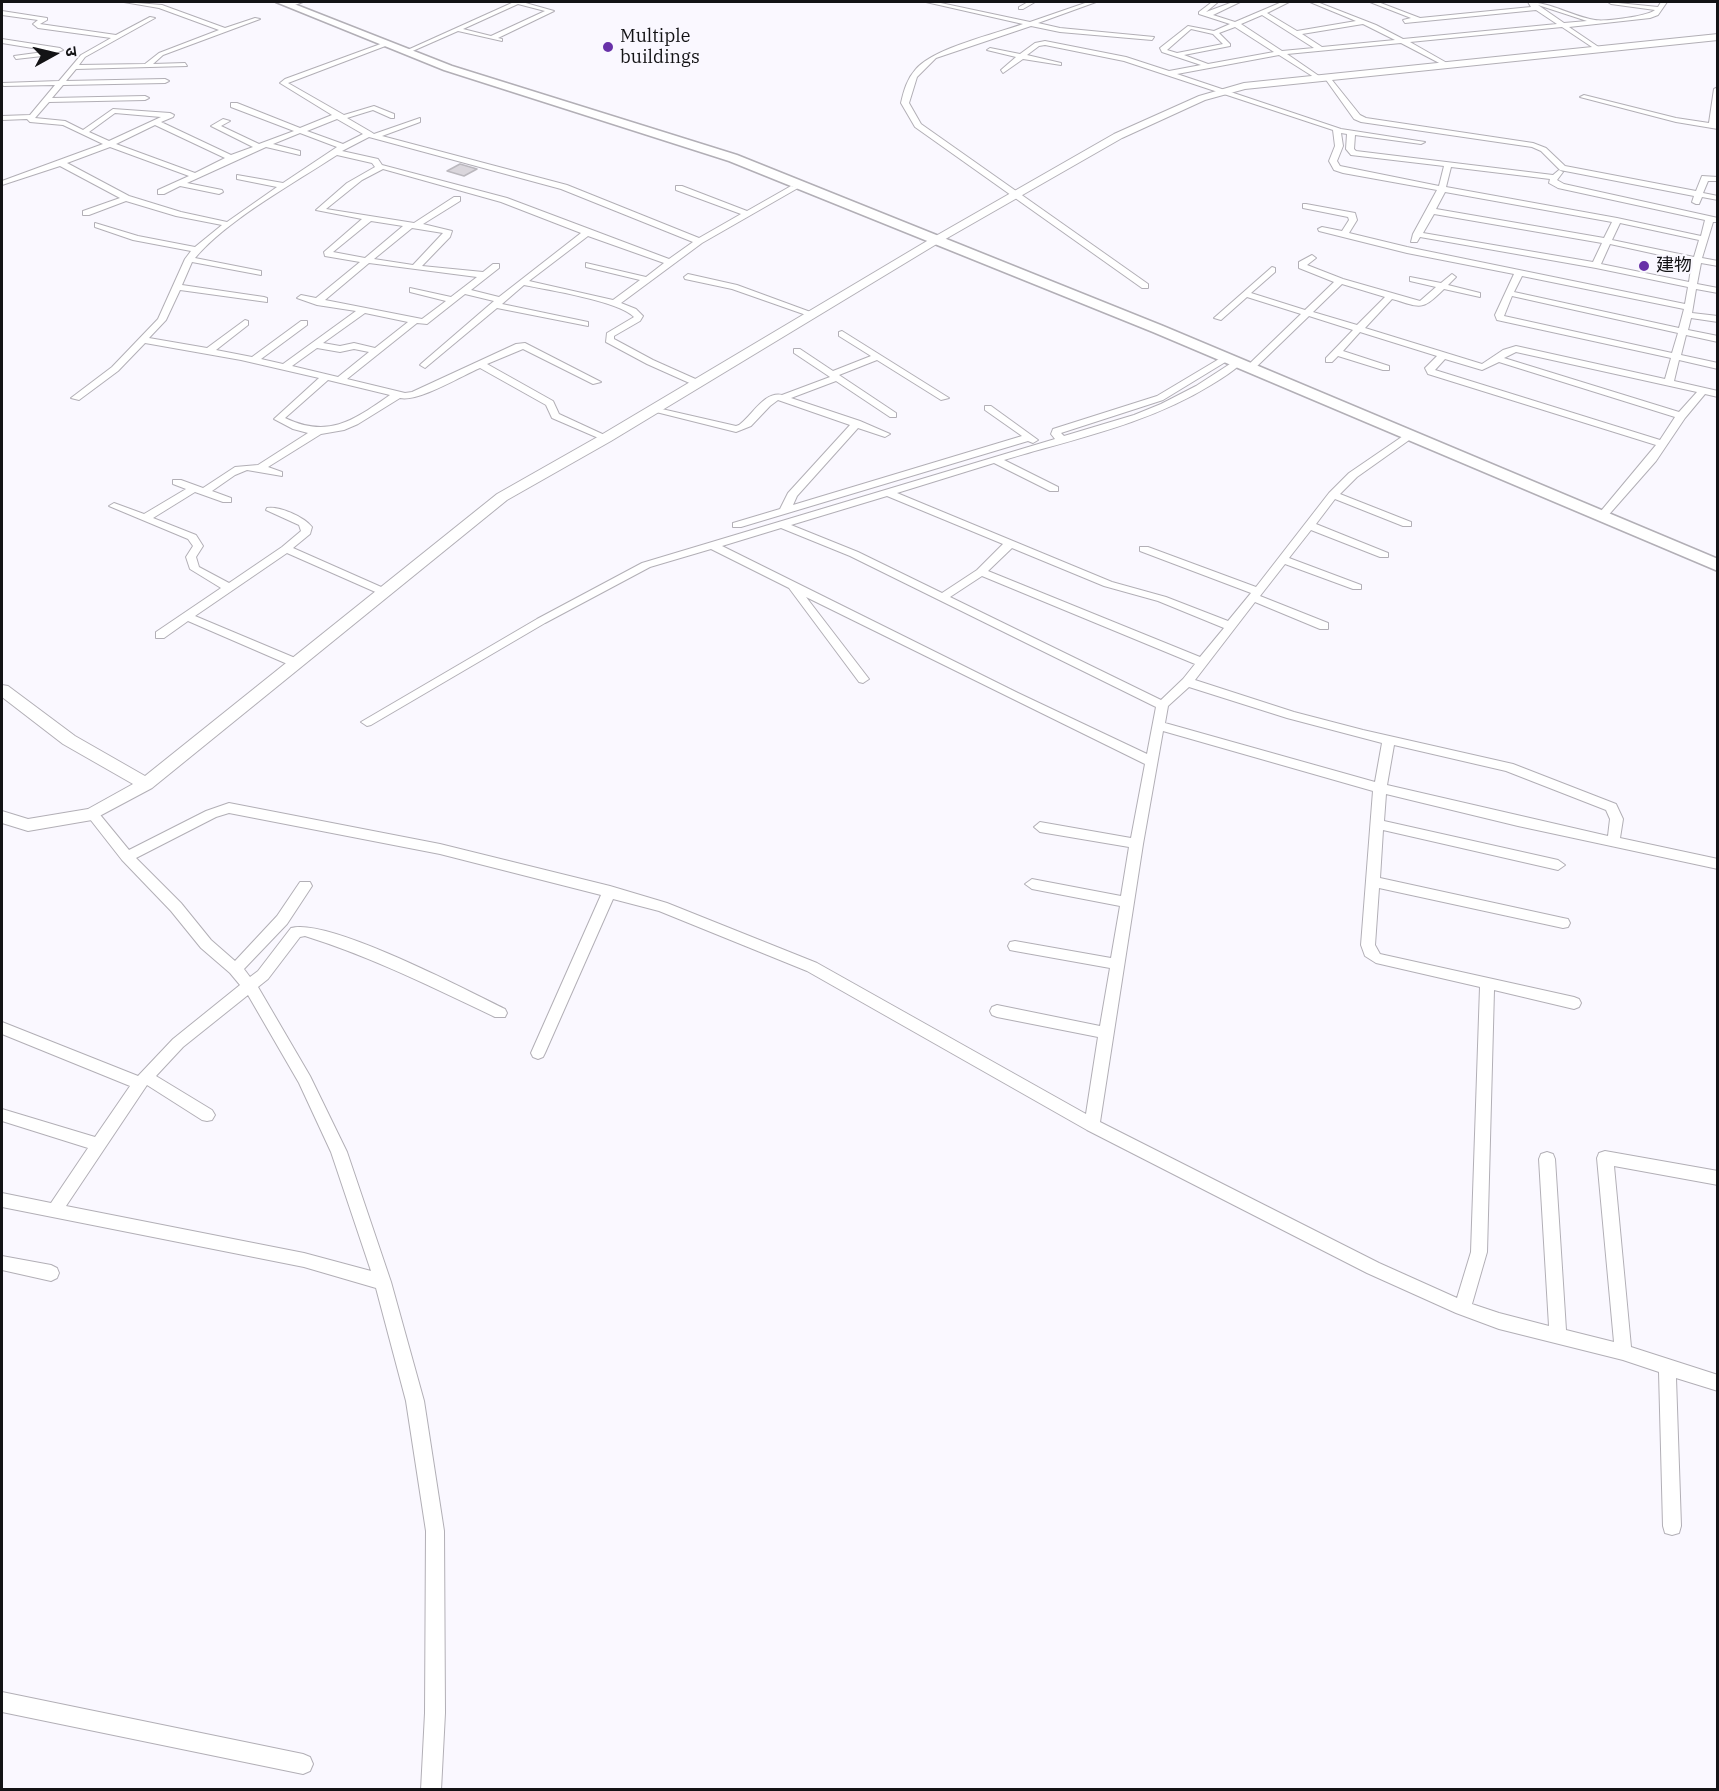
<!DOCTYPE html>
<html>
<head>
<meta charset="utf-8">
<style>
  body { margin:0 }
  #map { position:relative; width:1719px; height:1791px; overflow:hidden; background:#faf8ff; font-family:"IBM Plex Serif","Noto Sans Devanagari",serif }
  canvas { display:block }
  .frame { position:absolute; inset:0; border:3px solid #131315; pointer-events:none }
  .north { position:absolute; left:24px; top:24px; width:60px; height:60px; -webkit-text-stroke:4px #faf8ff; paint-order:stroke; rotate:82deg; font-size:16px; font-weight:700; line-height:24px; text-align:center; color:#131315 }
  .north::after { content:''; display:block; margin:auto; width:21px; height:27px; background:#131315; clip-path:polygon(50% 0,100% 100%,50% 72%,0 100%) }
</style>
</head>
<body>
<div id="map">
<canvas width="1719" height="1791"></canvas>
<div class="frame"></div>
<div class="north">उ</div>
</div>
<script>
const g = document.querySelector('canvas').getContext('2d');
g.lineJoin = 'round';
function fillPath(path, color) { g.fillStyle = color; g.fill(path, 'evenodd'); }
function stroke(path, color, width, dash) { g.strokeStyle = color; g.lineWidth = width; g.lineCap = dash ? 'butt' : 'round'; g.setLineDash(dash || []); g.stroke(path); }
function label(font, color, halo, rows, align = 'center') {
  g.font = font + ' "IBM Plex Serif","Noto Sans SC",serif'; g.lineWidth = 4.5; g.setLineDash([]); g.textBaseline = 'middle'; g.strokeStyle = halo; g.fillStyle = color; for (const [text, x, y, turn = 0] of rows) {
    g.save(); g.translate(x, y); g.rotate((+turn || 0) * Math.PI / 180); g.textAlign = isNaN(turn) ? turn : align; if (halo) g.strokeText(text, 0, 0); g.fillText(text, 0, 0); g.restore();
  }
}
const building = new Path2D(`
  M460,164l17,5 -13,7 -17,-5z`);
fillPath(building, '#dad6dc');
stroke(building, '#bbb8be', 1.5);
const minor = new Path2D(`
  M124,2l38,3 63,23 30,-10 5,1 -97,36 -10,9 32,-1 2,3 -111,3 -10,12 99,-2 4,2 -4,2 -102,2 -11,13 93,-2 4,2 -4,2 -96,2 -14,16 30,3 18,9 30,-21 57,4 4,2 -1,2 -12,5 70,33 22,-8 -42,-21 12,-7 7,2 -9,5 38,18 35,-13 -63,-24v-4h6l63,25 32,-13 -52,-32 5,-4 101,-37 2,3 -100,38 56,32 30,-9 20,8v4h-3l-18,-8 -26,8 24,14 3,2 46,-16v4l-38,14 185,49 132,53 42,-24 -65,-24v-4h6l65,25 44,-25 7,2 -96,55 -81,60 15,6 7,7 -3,5 -26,15v3l39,21 47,21v4h-6l-47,-21 -41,-22 1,-9 27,-16c-15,-16 -86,-27 -110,-32l-22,19 86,18v4l-91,-18 -72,60 -5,-3 2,-2 72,-62 -29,-7 -38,30 -10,-1 -70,56 58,14 7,-1 104,-48 9,-1 76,39 -8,2 -70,-35 -36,15 66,37 6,13 52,24 -8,2 -51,-22 -6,-13 -66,-37c-19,8 -61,34 -80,30l-42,26 -14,6 -23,4 -53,33 14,5v4l-35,-6 -12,5 -23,16 19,7v4h-8l-28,-10 -42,26 43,17 7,11 -7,11 3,10 30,16 53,-36 19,-16 -2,-6 -33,-15 1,-2c13,-2 37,9 45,19l-2,7 -17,14 95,42v4h-8l-93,-41 -92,63 105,44 2,3 -2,3h-8l-104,-45 -24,17h-8v-6l65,-44 -31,-19 -4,-12 7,-11 -5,-7 -79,-33 5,-3 30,11 42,-25 -13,-5v-4h8l22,8 32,-21 23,-2 50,-32 -15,-4 -19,-10 45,-41 -78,-18 -96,-17 -27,28 -39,29 -8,-2 41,-31 46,-48 27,-60 6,-8 -58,-11 -38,-13v-4l43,13 57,11 27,-22 -46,-9 -50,-15 -37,14h-6v-4l37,-13 -60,-32 -58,19v-4l101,-37 -40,-19 -33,-3 -3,-3 -25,1v-4l28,-1 25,-30 -51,1 -2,-1v-2l57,-2 22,-26 30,-17 -73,-10 -5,-4 5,-4 -36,-5v-4l45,7v2l-7,4 76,11 34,-18 5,1 -70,39 -6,8 66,-1 14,-11 60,-23 -60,-22zM115,113l46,4 -52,24 -20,-9zM337,119l26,15 -20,10 -36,-13zM155,125l70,33 -30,15 -79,-29zM300,133l37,14 -54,36 -46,-8v4l40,8 -50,35 -46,-10 -52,-16 -62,-33 43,-16 79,29 -31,14v4h6l16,-8 39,8 4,-2 -1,-2 -35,-7 79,-36 34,8v-4l-27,-7zM369,137l192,52 132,53 -24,17 -162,-61 -125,-33 -4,-6 -36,-8zM337,155l35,8 3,4 -28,16 -31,27 46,9 -38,33 1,4 35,6 -44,36 -15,-3 -4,3 20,7 39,6 -73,53 -22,-5 46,-34v-4h-6l-49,36 -36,-7 32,-25v-4l-3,-1 -38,28 -58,-10 17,-18 14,-30 87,12v-4l-3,-1 -82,-12 10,-23 69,13v-4l-66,-13c32,-38 99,-75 142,-103zM383,169l118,33 80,31 -82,64 -28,-7 28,-22v-4h-6l-10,8 -61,-6 28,-29 2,-6 -29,-7 37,-23v-4h-6l-40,26 -88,-14 36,-29zM371,221l32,5 -38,32 -32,-6zM412,228l31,5 -30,32 -39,-6zM588,236l76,27 -18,14 -60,-14v4l54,13 -27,20 -84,-19zM369,263l108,14 -26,20 -41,-9v4l36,9 -24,18 -97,-19zM365,313l43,9 -33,26 -21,-5 -14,3 -17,-3zM317,348l23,4 14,-3 15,3 -31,25 -46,-11zM328,380l62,15c-36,25 -61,44 -105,23z
  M295,2h8l-14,5 -3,-2z
  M514,2h8l32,9 -56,27 4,1v2l-44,-10 -50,22 -5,-1zM518,4l27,7 -54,25 -28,-7z
  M926,2h10l94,20 58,-20h8l-58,21 22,5 94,9 -2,3 -92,-8 -29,-6 -95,32 -19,19 -8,26 12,21 227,160v4h-6l-227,-161 -14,-24c3,-13 6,-24 15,-34 18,-21 79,-35 107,-45z
  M1028,2h7l-12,7h-4v-2z
  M1212,2h6l-12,10 27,-10h7l-27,13 22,7 47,-20h7l-22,11 30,18 59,-10 -46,-19h7l59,23 27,14 154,-15 -21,-14 -131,13 -2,-3 8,-2 -41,-16h8l42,16 111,-11 -3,-5c22,0 46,15 67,18 10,2 53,-4 60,-10l-44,-6 -3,-2 50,5 3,-5h6l-9,13 -8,3 -81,9 31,21 -2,3 -36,-24 -152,15 37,21 -2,3 -44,-23 -114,11 32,22 -2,3 -38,-24 -102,19 164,55 84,13 -4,2 -66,-9 -1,14 2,2 197,24 6,-5 4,2 -6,8 7,4 154,34v4h-5l-11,36 16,3v5l-17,-3 -4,21 21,4v5l-22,-4 -4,24 26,3v6l-27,-4 -3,12 30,6v6l-32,-7 -5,20 37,8v6l-39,-9 -5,21 44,10v6l-13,-3 -20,24 -29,43 -51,58h-8l-1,-2 60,-72 -228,-71 -3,-6 12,-12 -77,-24 -17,19 46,15v4h-6l-45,-14 -6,6h-6v-4l27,-28 -44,-14 -57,55h-6v-4l55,-53 -54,-17 -26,23 -7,-2 58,-51 3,1v4l-24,21 54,17 29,-28 -35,-14v-6l13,-7 4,3 -9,7 36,14 77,22 16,-14 -26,-6v-4l31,6 11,-9 4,3 -8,8 32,8v4l-36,-8c-23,23 -23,18 -52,10l-27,29 117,36 21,-14 13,-4 149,33 6,-21 -174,-38 -2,-5 19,-41 -107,-21 -88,-22 -1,-2 4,-2 20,4 7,-11 -1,-3 -45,-9v-4h3l49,9 2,7 -8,13 58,14 278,57 3,-17 -92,-19 -176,-31 -3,5h-6l2,-8 24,-44 -94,-17 -9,-3 -5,-9 6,-15 -2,-16 -209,-69 -79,-16 -6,1 -12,9 34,8v2l-38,-6 -20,14 -2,-3 15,-13 -29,-7 3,-2 30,6 15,-11 10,-2 81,16 43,14 32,-6 -39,-13 -2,-4 28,-22 26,5 16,-7 -31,-10v-2zM1538,5l49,16 -23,2zM1262,15l52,33 -32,3 -41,-27zM1363,24l32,16 -73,7 -20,-13zM1235,27l39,25 -66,12 -24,-9 46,-9v-2l-11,-11zM1191,29l22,5 10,10 -46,9 -10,-3zM1341,133l6,1 -1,15 5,6 93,11 -5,20 -99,-20 -3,-5 6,-15zM1451,167l99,12 -1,4 9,5 147,32 -4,16 -84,-18 -171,-31zM1445,192l167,30 -8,16 -168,-29zM1434,214l168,29 -9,19 -170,-29zM1620,223l79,17 -5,17 -82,-17zM1610,244l82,18 -3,20 -88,-18zM1522,276l162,33 -5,19 -165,-36zM1342,284l43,13 -28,28 -44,-13zM1512,296l166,37 -6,20 -168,-37zM1516,352l181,40 -18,20 -175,-54zM1445,359l37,11 17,-8 176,55 -15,23 -225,-70z
  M2,39l58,9 3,2 -12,5 -35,4 -2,-3 37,-5 -49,-8z
  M1324,75h4l32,40 6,3 167,25 13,5 19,18 131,25 6,-15 16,1v4h-10l-5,12 15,3v4l-16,-3 -3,7h-3l-4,-2 2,-6 -134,-26 -19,-19 -9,-4 -171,-25 -7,-3 -30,-42z
  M1718,87v42l-42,-7 -96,-25 4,-2 92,23 33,5 5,-34z
  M688,274l49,11 79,29 -7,2 -77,-27 -47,-10 -1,-2z
  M842,331l107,67 -8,2 -64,-40 -38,15 57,38v4h-6l-54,-36 -45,17 69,23 30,13 -5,3 -27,-9 -61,68 -4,9 229,-69 -37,-26v-4h6l47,34 -5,3 -5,-2 -287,86h-8v-4l47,-14 8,-16 62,-68 -72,-25 -8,6 -19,20 -15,6 -88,-22 5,-3 83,19 3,-1c13,-9 25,-34 43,-30l48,-18 -36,-24v-4h6l33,22 38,-15 -32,-20v-4z
  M1224,356l5,3 -2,2 -64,39 -102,33 3,3 70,-21 27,-11 35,-18 37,-24 8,2c-9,8 -20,15 -30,21 -63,39 -137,54 -207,75l54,27v4h-8l-56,-28 -97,30 215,89 54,15 62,24 23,-28 -111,-42v-4h8l108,40 73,-94 20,-20 57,-39h6v4l-55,39 -17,17 71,28v4h-8l-68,-27 -19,25 72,29v4h-8l-69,-27 -22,28 72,27v4h-8l-68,-25 -25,32 68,27v6h-8l-65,-27 -60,78 99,32 69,18 150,34 103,40 7,15 -3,19 98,21v10l-200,-43 -132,-32 -2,27 174,39 7,5 -7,5 -175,-40 -3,48 183,40 5,1 2,4 -2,4 -5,1 -184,-40 -4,57 5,9 194,43 5,2 2,4 -2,4 -5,2 -80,-19 -7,262 -15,52 27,9 50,13 -10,-167 2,-5 6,-2 6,2 2,5 11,171 48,12 -17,-184 2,-5 6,-2 113,20v14l-104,-19 17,181 87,28v16l-42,-13 5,148 -2,7 -7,2 -7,-2 -2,-7 -4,-154 -36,-12 -124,-31 -43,-16 -89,-40 -280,-143 -280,-159 -148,-60 -46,-12 -68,154 -2,4 -5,2 -5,-2 -2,-4 70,-158 -161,-41 -211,-41 -13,4 -80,41 45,45 30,37 24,21 42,-45 23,-34h10l2,4 -25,38 -43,45 6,8 8,-6 33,-43c36,-11 176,62 214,81l2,4 -2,4h-10c-63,-30 -123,-60 -190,-81l-5,1 -32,42 -10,8 52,89 37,76 44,130 33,119 20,130 1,182 -4,77h-20l4,-77 1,-182 -20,-130 -30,-113 -72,-21 -302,-60v-14l49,10 37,-55 -86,-27v-12l93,28 35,-51 -128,-52v-12l136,54 35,-37 67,-54 -10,-12 -29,-25 -30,-37 -49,-51 -36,-46 1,-3h10l32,39 77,-39 23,-8 211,41 170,42 57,17 150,60 269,151 12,-77 -101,-20 -5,-2 -2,-4 2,-4 5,-2 103,21 10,-58 -95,-17 -5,-1 -2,-4 2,-4 5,-1 96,17 9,-52 -88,-17 -7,-5 7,-5 89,17 8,-49 -89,-15 -6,-5 6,-5 91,16 14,-74 -339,-167 63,82 -6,4 -4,-1 -70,-94 -78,-39 -61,18 -105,56 -174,102 -4,1 -6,-4 176,-103 105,-56 413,-124 -4,-5 2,-5 104,-33zM887,496l116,48 -26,26 -35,23 -84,-41 -67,-27zM781,528l69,28 306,151 -9,47 -129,-61 -296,-147zM1012,548l92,38 54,15 66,27 -24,29 -212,-86zM982,576l213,88 -12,15 -22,21 -211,-103zM1189,687l98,31 95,25 -7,39 -210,-59 3,-17zM1163,731l210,60 -12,154 4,11 11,7 104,24 -9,265 -14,46 -78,-35 -279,-141 43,-278zM1394,745l112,26 100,39 4,9 -2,17 -221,-51zM248,995l51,88 32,69 40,119 -67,-18 -238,-47 81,-121 55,35 5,1 5,-1 3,-5 -3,-5 -56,-34 27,-29z
  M2,1256l49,9 6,3 2,5 -2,5 -6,3 -49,-11z
  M2,1692l301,62 7,3 3,7 -3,7 -7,3 -301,-62z`);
const tertiary = new Path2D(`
  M1718,34v6l-473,49 -40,11 -83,38 -187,107 -324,196 -104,59 -355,288 -60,32 -64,11 -26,-8v-12l26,8 60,-10 45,-25 -70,-40 -61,-47v-12l6,1 67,50 70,40 352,-282 104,-59 326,-194 187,-107 85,-38 45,-13z`);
const trunk = new Path2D(`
  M276,2h13l163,64 285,89 426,171 555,233v12l-565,-239 -424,-171 -285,-91z`);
stroke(minor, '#b2afb6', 2);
stroke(tertiary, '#b2afb6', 2);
stroke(trunk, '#b2afb6', 3);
fillPath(minor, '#fff');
fillPath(tertiary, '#fff');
fillPath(trunk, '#fff');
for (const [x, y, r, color] of [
  [608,47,6,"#6831a8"],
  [1644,266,6,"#6831a8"]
]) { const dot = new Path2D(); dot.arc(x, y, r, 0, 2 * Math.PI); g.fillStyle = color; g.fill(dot); stroke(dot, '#faf8ff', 2); }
label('18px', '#131315', '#faf8ff', [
  ["Multiple",620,37],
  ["buildings",620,58],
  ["建物",1656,266]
], 'left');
</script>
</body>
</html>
